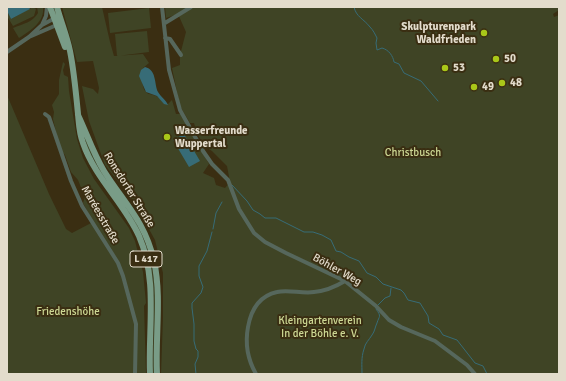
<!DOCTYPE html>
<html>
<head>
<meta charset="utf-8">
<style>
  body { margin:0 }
  #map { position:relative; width:566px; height:381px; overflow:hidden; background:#3a2e12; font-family:Signika,sans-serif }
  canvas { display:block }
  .frame { position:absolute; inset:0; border:8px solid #e3dccc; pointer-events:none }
</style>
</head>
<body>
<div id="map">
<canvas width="566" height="381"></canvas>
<div class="frame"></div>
</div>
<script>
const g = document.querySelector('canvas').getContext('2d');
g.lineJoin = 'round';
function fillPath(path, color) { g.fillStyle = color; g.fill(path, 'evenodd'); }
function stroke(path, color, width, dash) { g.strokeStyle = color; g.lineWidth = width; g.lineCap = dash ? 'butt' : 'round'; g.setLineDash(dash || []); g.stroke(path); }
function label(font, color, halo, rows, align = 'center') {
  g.font = font + ' Signika,sans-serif'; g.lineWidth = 4; g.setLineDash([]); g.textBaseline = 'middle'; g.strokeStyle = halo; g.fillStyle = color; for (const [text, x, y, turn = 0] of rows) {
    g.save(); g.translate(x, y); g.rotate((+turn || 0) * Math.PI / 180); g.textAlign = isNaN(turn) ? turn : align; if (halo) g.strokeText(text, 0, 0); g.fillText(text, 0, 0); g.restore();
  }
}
fillPath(new Path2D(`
  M33,7l3,2 -2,7 -21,10 -6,-10v-5l4,8z
  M37,7h6c2,15 -13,24 -24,31l-6,-10c10,-4 20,-6 25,-15z
  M62,7h40l8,35 4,14 29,-2 6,9 -6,5c0,8 -3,22 6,26 4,1 6,1 9,3 4,3 5,7 10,7l4,-4 4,14h5l28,50 -6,9 11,5 2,7 9,3 5,-6 -3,-16 -15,-15 -8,-5 -7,-13 -3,-10h-4l-10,-17 -8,-38 8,-3v-10l6,-23 -8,-18 -12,4 -1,-11h394v3l-6,4 1,3 5,-2v359h-398l2,-57v-44l-8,-33 -21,-38 -29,-37 -16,-44 -7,-35 11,3 5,5 1,-6 -6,-27 -16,1z
  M149,8l2,20 -41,5 -2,-20z
  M147,31l2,21 -32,4 -2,-22z
  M63,62l2,2 -2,6 1,5 4,2 1,14 8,48 6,19 11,21 35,49 6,13 8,31 3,31 -2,3 2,68h-139v-279l42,99 17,35 6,4 21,-11 -10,-19 2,-6 -3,-7 -4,-10 -7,-8 -6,-17 -5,-6 -7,-30 1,-7 -2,-7 7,-11v-14z
  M82,129l57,99 11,27 4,25 1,17v77h-2l1,-78 -6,-41 -46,-78 -14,-28z`), '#3f4425');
fillPath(new Path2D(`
  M7,7h22l1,2 -19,10 -4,-8z
  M145,67c12,3 9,17 13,25 3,5 8,8 10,13l-4,-1 -7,-8 -11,-4 -7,-16 2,-6z
  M184,134l16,27 -11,6 -16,-27z`), '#376c77');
stroke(new Path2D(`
  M354,7c2,10 10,12 16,20 3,3 5,7 7,11l-1,5 1,7 5,-2c7,2 11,8 12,14l5,2 5,9 17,8 17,20
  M232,185l15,16 6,9 7,4 5,4h11l28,14h9l9,3 9,5 5,11 5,1 8,5 10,4 8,12 9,4 7,7 18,6 3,3 4,7 12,3 8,13 1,7 10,6 4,6 14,5 18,23 8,3 4,8
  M213,229l3,-16 6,-11
  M378,305l7,-7 5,-2 1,-8
  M196,374l-1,-10 3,-7v-6l-2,-2 -2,-8v-17l-2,-16v-5l9,-10 2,-6 -4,-11v-10l8,-15 5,-19
  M362,374c0,-9 -1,-16 2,-25 1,-6 5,-9 8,-14 3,-4 3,-8 5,-12 2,-7 5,-6 -1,-14`), '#376c77', 1);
stroke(new Path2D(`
  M162,7l7,63 11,40 23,41 9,13 16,16 11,29 15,24 11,9 21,11 59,28 31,25 13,14 12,7 34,14 32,24 8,9
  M165,23l26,-16
  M42,25l4,-9 1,-9
  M29,37l30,-13
  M165,38l5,1 11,16
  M7,52l22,-15 13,-12 13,-7
  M45,114l4,3 22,64 11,25 36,57 5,13 13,48 -1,50
  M256,374c-8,-14 -11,-31 -8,-47 3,-17 11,-31 29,-35 11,-3 25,2 37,0 11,-1 21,-5 31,-11`), '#56675c', 4);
stroke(new Path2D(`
  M50,7l15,40
  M57,7c4,15 10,29 13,44 4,20 6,42 8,63 1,10 1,19 5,29 12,35 41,60 56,93 19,44 9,92 11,138
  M78,115c9,19 15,38 26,56 20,32 41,50 50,90 8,37 1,75 3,113`), '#799c87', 6);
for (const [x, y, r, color] of [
  [484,33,4,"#a9c719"],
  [496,59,4,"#a9c719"],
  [445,68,4,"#a9c719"],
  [502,83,4,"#a9c719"],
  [474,87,4,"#a9c719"],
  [167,137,4,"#a9c719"]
]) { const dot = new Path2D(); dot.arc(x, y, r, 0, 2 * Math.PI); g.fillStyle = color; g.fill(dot); stroke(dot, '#3a2e12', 1.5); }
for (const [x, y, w] of [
  [146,259,32]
]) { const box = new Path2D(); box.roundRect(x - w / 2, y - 8, w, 16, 3); g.fillStyle = '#3a2e12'; g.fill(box); stroke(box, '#e3dccc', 1); }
label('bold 10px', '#e3dccc', null, [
  ["L 417",146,259]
]);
label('bold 11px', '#e3dccc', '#3a2e12', [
  ["Skulpturenpark",476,27,"right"],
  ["Waldfrieden",476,40,"right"],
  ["50",504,59],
  ["53",453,68],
  ["48",510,83],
  ["49",482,87],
  ["Wasserfreunde",175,131],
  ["Wuppertal",175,144]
], 'left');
label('11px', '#cdd894', '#3a2e12', [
  ["Christbusch",413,153],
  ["Friedenshöhe",68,312],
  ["Kleingartenverein",320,321],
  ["In der Böhle e. V.",320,334]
]);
label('11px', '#e3dccc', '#3a2e12', [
  ["Ronsdorfer Straße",129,190,58],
  ["Maréesstraße",100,215,60],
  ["Böhler Weg",337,270,29]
]);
</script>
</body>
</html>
